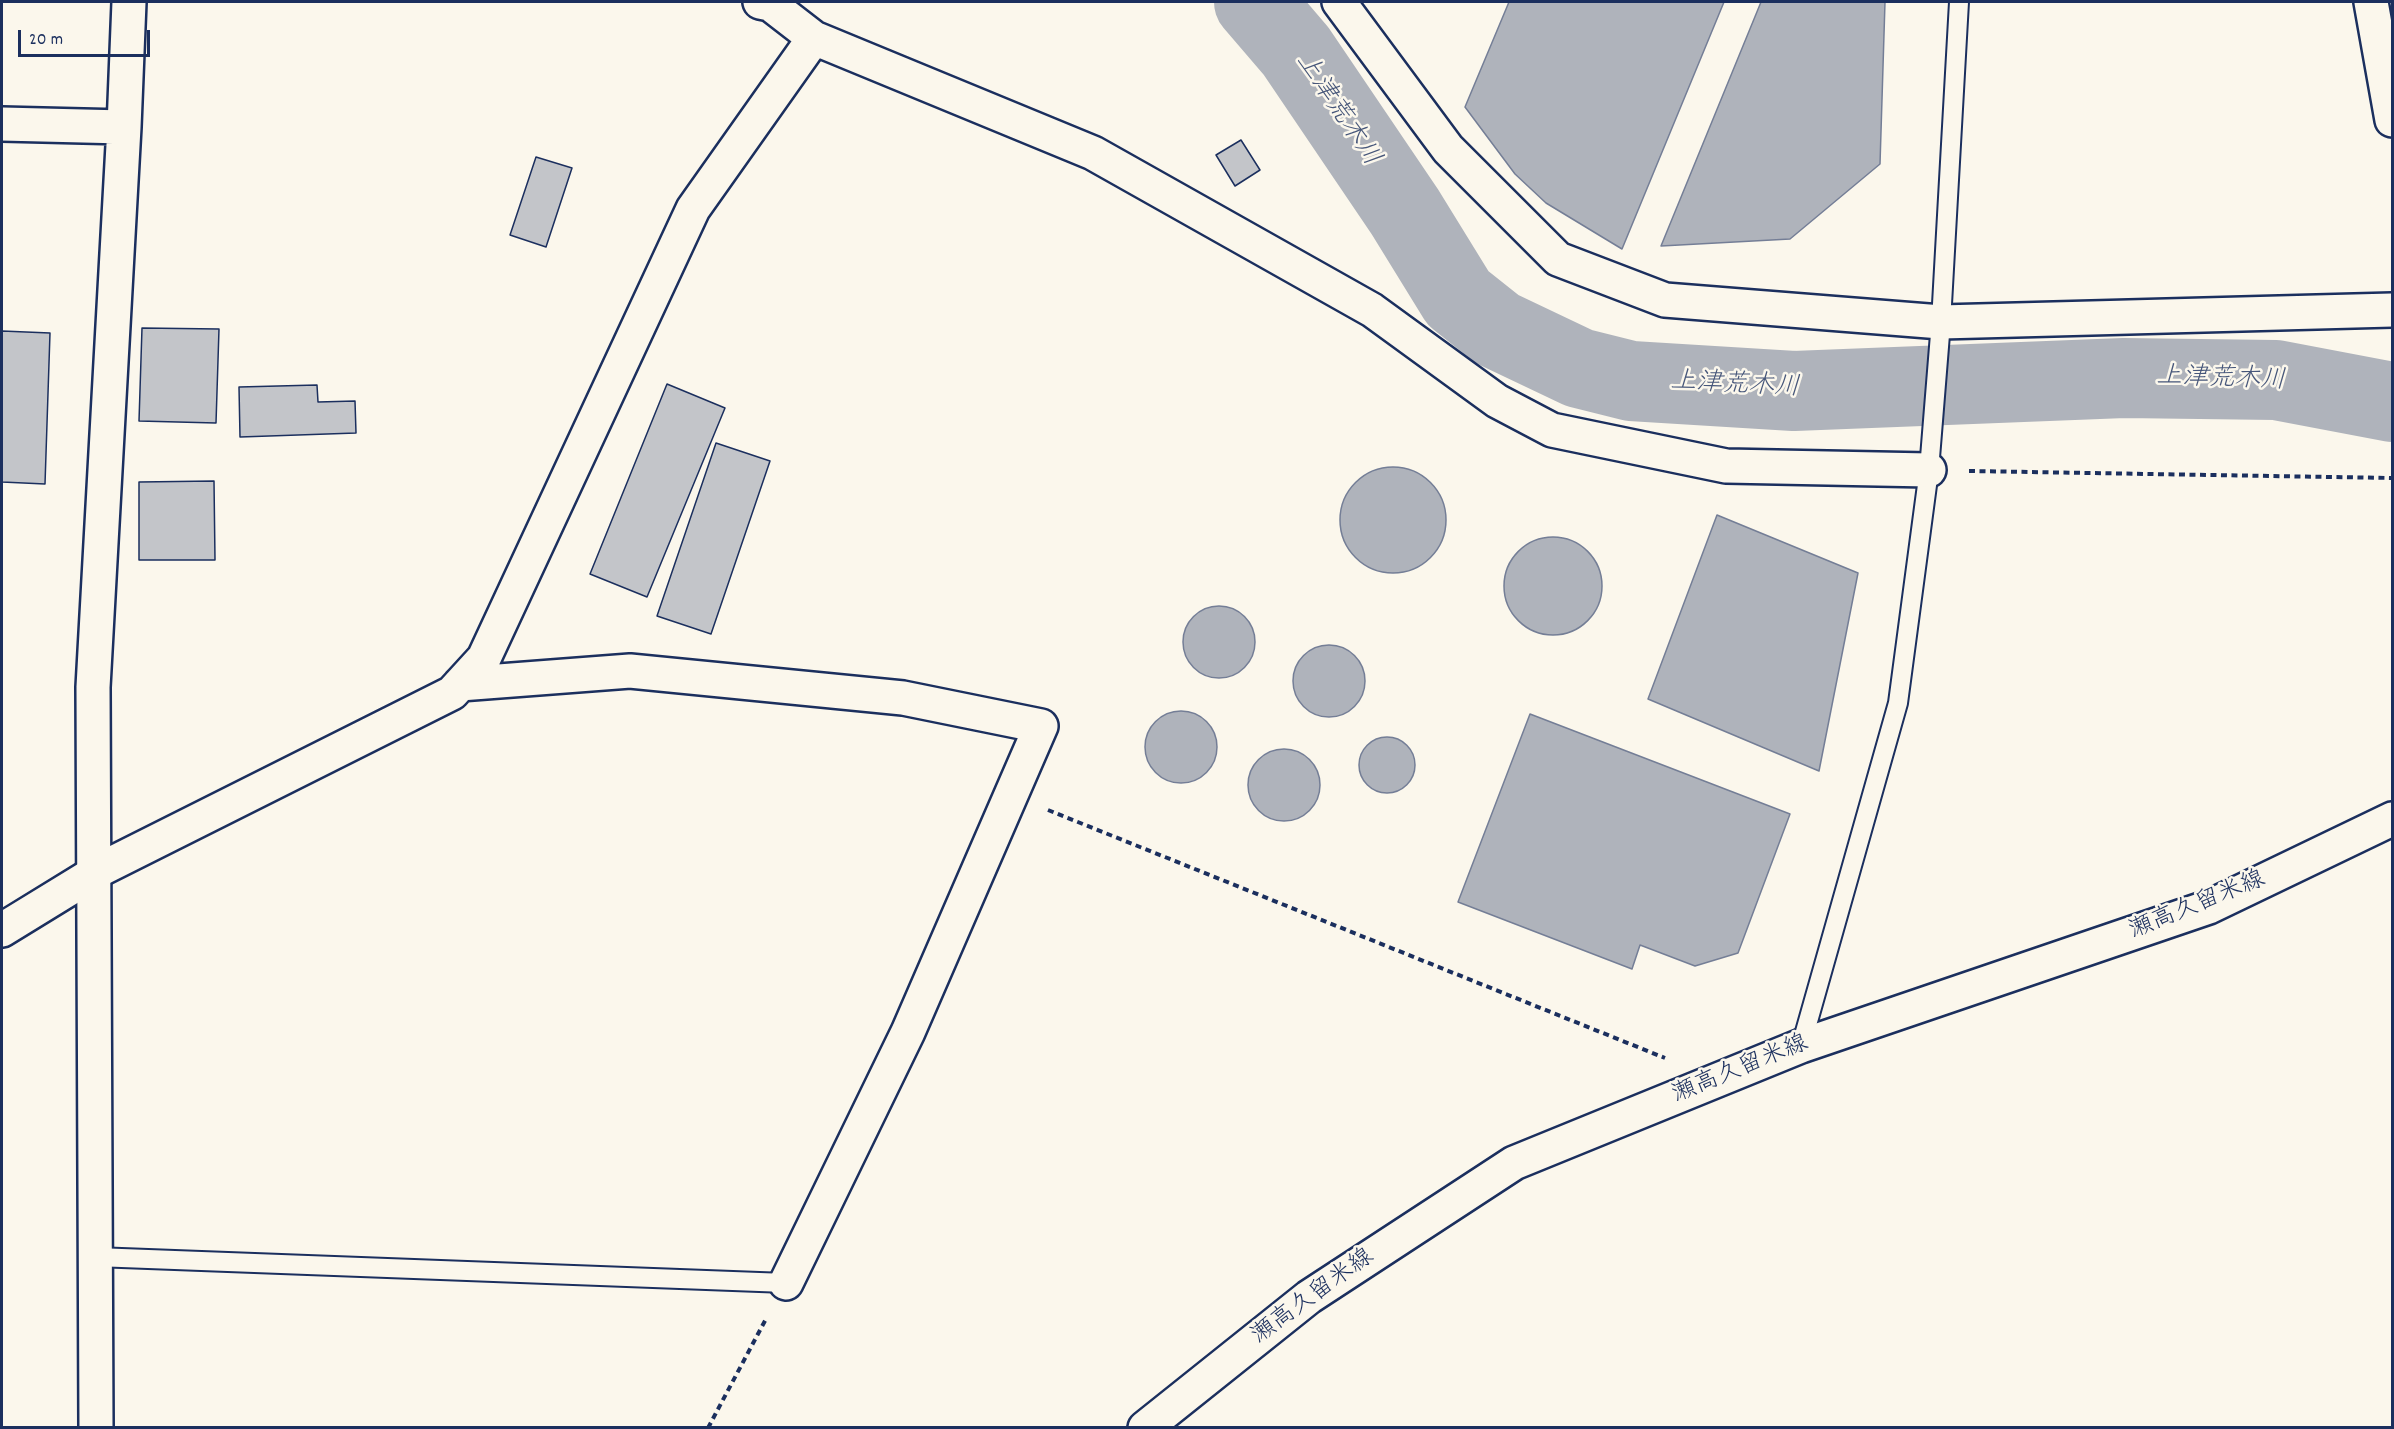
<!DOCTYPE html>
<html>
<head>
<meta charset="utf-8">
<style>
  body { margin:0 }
  #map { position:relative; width:2394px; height:1429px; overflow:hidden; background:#fbf7ec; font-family:Dekko,sans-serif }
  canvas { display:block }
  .frame { position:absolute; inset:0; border:3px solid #1b2f5e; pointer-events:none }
  .scale { position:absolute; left:18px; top:30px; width:132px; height:27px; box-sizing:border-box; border:3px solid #1b2f5e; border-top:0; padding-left:8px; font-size:18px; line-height:21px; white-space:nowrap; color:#1b2f5e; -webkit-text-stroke:4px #fbf7ec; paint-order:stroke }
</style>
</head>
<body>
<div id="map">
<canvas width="2394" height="1429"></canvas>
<div class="frame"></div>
<div class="scale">20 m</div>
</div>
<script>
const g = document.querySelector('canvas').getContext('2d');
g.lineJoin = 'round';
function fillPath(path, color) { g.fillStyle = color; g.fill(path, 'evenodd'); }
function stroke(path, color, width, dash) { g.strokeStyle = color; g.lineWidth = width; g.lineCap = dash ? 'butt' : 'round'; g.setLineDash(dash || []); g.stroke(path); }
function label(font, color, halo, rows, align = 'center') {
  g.font = font + ' Dekko,"Klee One",sans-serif'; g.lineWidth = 5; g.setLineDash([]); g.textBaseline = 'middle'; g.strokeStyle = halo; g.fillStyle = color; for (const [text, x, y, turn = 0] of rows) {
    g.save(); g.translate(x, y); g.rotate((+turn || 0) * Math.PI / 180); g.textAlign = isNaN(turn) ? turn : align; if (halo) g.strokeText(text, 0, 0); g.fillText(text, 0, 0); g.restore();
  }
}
const water = new Path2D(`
  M1509,2h215l-102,247 -76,-46 -31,-29 -50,-67z
  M1761,2h124l-5,162 -90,75 -129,7z
  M1340 520a53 53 0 1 1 106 0a53 53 0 1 1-106 0Z
  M1717,515l141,58 -39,198 -171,-72z
  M1504 586a49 49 0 1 1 98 0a49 49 0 1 1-98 0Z
  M1183 642a36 36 0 1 1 72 0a36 36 0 1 1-72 0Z
  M1293 681a36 36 0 1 1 72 0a36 36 0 1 1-72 0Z
  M1145 747a36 36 0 1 1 72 0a36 36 0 1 1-72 0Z
  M1530,714l260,100 -52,139 -43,13 -55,-21 -8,24 -174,-67z
  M1359 765a28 28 0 1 1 56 0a28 28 0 1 1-56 0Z
  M1248 785a36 36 0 1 1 72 0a36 36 0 1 1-72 0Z`);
fillPath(water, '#afb3bb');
stroke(water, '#747e96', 1.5);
stroke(new Path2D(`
  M1254,2l42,49 109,161 53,86 39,31 82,39 52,13 163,10 330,-13 152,2 116,22`), '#afb3bb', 80);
const building = new Path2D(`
  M1241,140l19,30 -25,16 -19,-31z
  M536,157l36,11 -26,79 -36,-12z
  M142,328l77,1 -3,94 -77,-2z
  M2,331l48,2 -5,151 -43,-2z
  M667,384l58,24 -78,189 -57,-23z
  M317,385l1,17 37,-1 1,32 -116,4 -1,-50z
  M716,443l54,18 -59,173 -54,-18z
  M214,481l1,79h-76v-78z`);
fillPath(building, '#c3c5c9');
stroke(building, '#1b2f5e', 1.5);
const service = new Path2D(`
  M1801,1046l97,-343 31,-233 12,-148 18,-320
  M95,1257l691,26`);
const minor = new Path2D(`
  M760,2l10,2 44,34 279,115 279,157 125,91 55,29 174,36 203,4
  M1339,2l109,147 110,110 107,41 276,22 451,-12
  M2371,2l21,118
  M460,684l170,-13 273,27 138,28 -133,306 -122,251
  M2,930l101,-62 349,-175 32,-35 209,-449 121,-171`);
const tertiary = new Path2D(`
  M2,124l122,3
  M96,1428l-3,-741 31,-560 5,-125`);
const primary = new Path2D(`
  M1145,1428l164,-131 205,-134 287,-117 408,-139 183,-88`);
stroke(service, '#1b2f5e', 22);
stroke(minor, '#1b2f5e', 38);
stroke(tertiary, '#1b2f5e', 38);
stroke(primary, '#1b2f5e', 38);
stroke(new Path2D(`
  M1969,471l423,7
  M1048,810l617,248
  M708,1428l59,-111`), '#1b2f5e', 4, [6, 4.5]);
stroke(service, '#fbf7ec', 18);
stroke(minor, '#fbf7ec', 33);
stroke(tertiary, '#fbf7ec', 33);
stroke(primary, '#fbf7ec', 33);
label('24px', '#1b2f5e', '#fbf7ec', [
  ["瀬高久留米線",2198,907,-22],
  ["瀬高久留米線",1741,1071,-22],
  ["瀬高久留米線",1314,1298,-36]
]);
label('italic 26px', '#47577a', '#fbf7ec', [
  ["上津荒木川",1336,111,56],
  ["上津荒木川",2221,381,2],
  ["上津荒木川",1735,387,3]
]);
</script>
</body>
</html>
